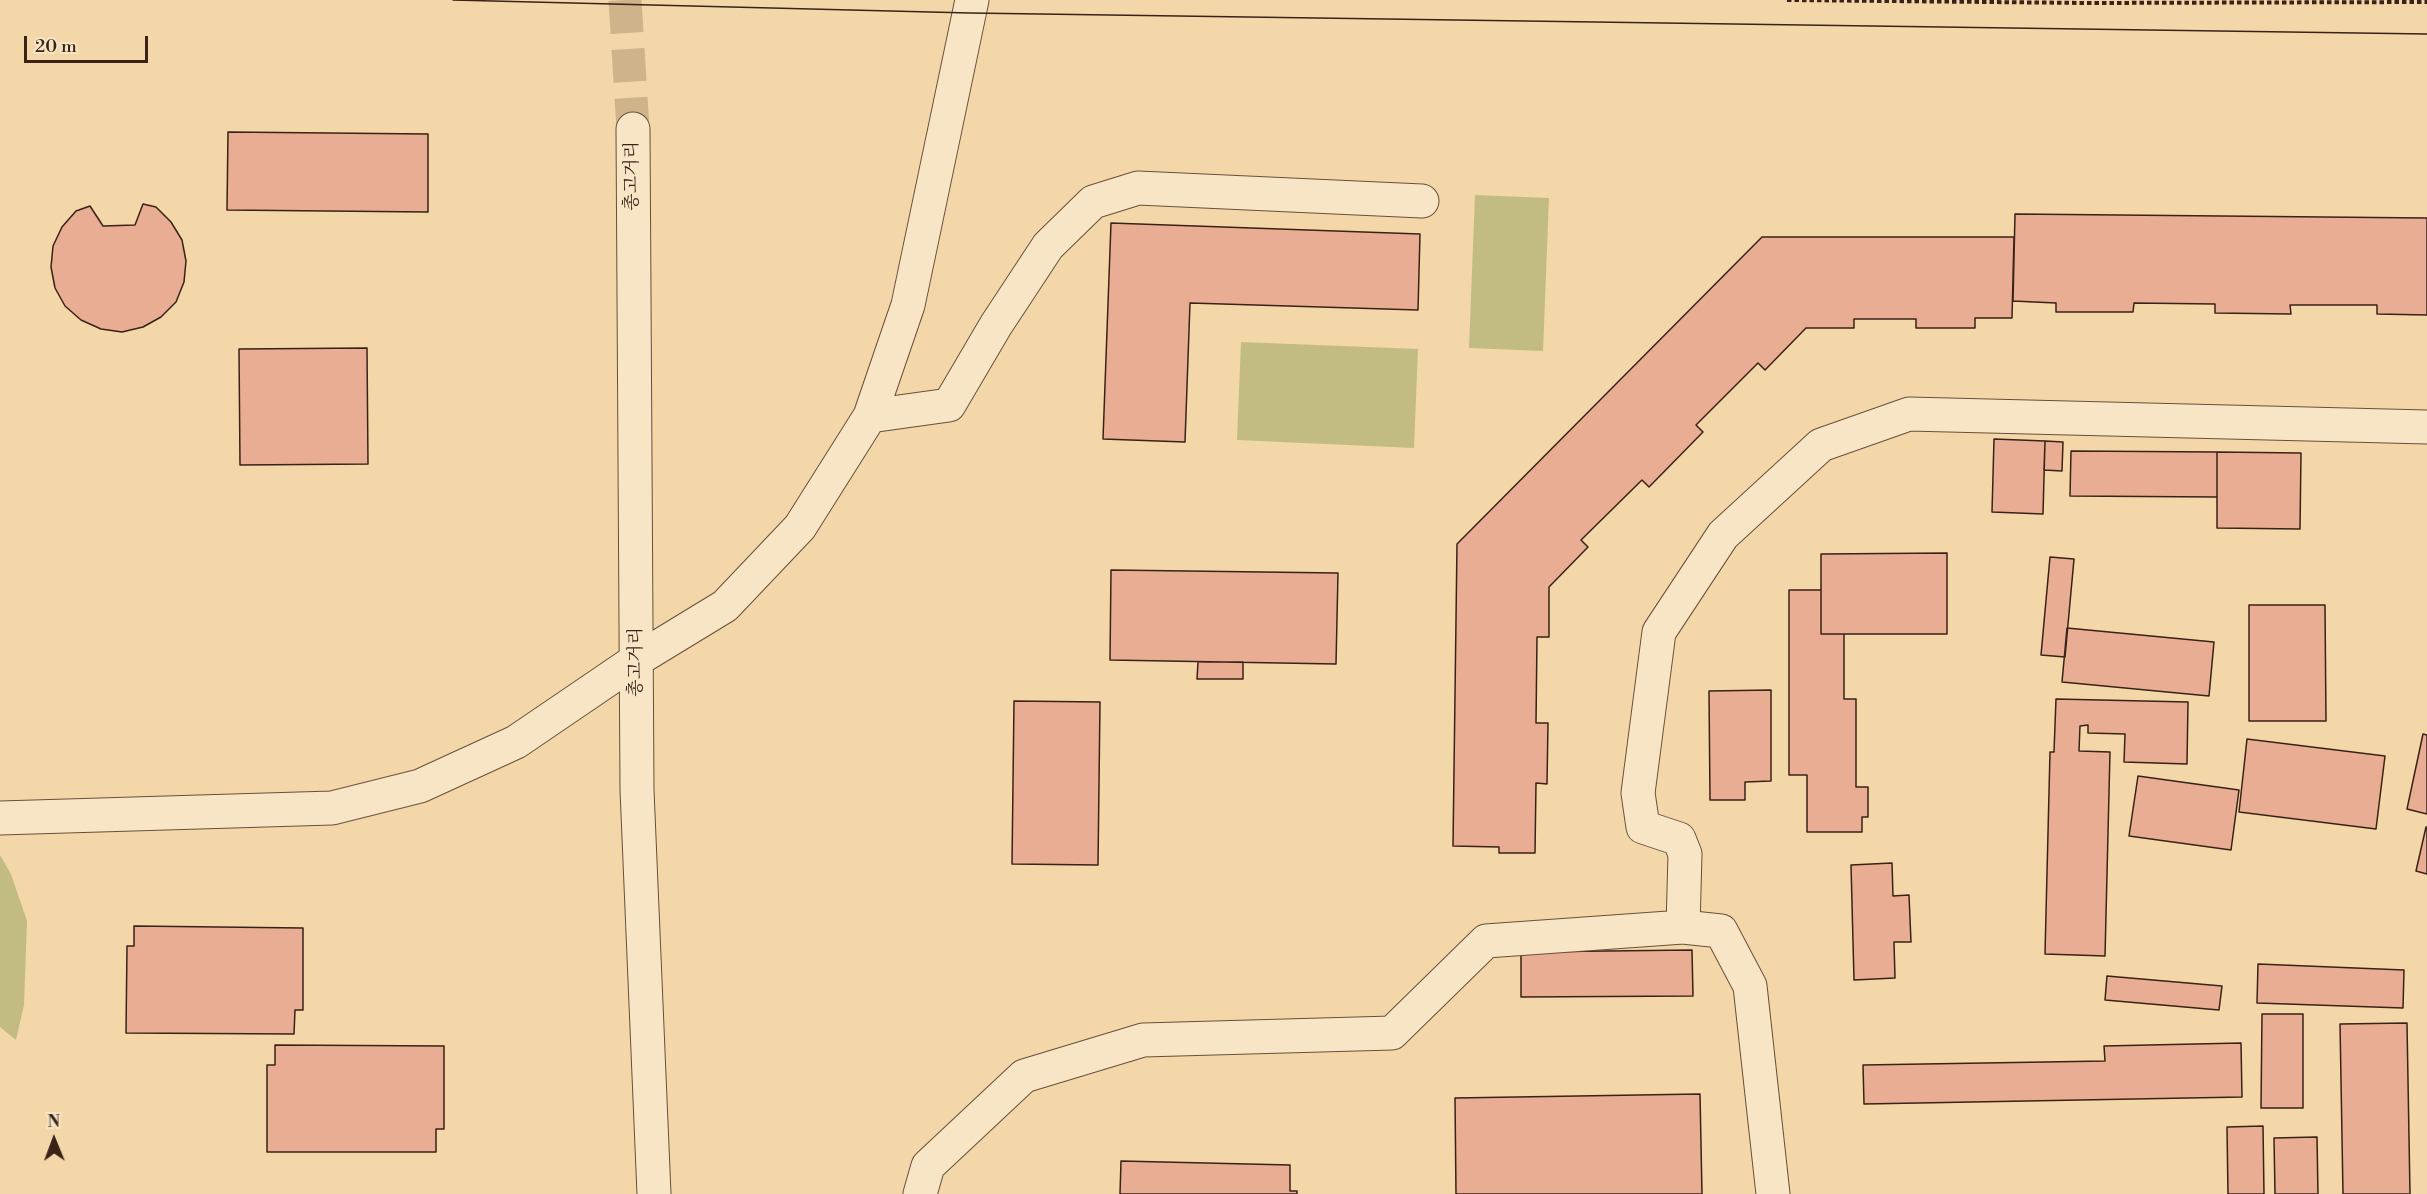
<!DOCTYPE html>
<html>
<head>
<meta charset="utf-8">
<style>
  body { margin:0 }
  #map { position:relative; width:2427px; height:1194px; overflow:hidden; background:#f3d7a8; font-family:"Libre Bodoni",serif }
  canvas { display:block }
  .north { position:absolute; left:24px; top:1110px; width:60px; height:60px; -webkit-text-stroke:4px #f7e5c6; paint-order:stroke; rotate:359deg; font-size:16px; font-weight:700; line-height:24px; text-align:center; color:#392217 }
  .north::after { content:''; display:block; margin:auto; width:21px; height:27px; background:#392217; clip-path:polygon(50% 0,100% 100%,50% 72%,0 100%) }
  .scale { position:absolute; left:24px; top:36px; width:124px; height:27px; box-sizing:border-box; border:3px solid #392217; border-top:0; padding-left:8px; font-size:18px; line-height:21px; white-space:nowrap; color:#392217; -webkit-text-stroke:4px #f7e5c6; paint-order:stroke }
</style>
</head>
<body>
<div id="map">
<canvas width="2427" height="1194"></canvas>
<div class="north">N</div>
<div class="scale">20 m</div>
</div>
<script>
const g = document.querySelector('canvas').getContext('2d');
g.lineJoin = 'round';
function fillPath(path, color) { g.fillStyle = color; g.fill(path, 'evenodd'); }
function stroke(path, color, width, dash) { g.strokeStyle = color; g.lineWidth = width; g.lineCap = dash ? 'butt' : 'round'; g.setLineDash(dash || []); g.stroke(path); }
function label(font, color, halo, rows, align = 'center') {
  g.font = font + ' "Libre Bodoni","Noto Serif KR",serif'; g.lineWidth = 4.5; g.setLineDash([]); g.textBaseline = 'middle'; g.strokeStyle = halo; g.fillStyle = color; for (const [text, x, y, turn = 0] of rows) {
    g.save(); g.translate(x, y); g.rotate((+turn || 0) * Math.PI / 180); g.textAlign = isNaN(turn) ? turn : align; if (halo) g.strokeText(text, 0, 0); g.fillText(text, 0, 0); g.restore();
  }
}
fillPath(new Path2D(`
  M1475,195l74,3 -6,153 -74,-3z
  M1241,342l177,7 -4,99 -177,-8z
  M0,855l11,19 16,47 -3,84 -8,35 -16,-13z`), '#c3bc82');
const building = new Path2D(`
  M228,132l200,2v78l-201,-2z
  M143,204l13,3 15,15 11,18 4,21 -2,21 -8,20 -15,15 -18,10 -21,5 -21,-3 -20,-9 -16,-14 -10,-18 -4,-21 2,-21 9,-19 14,-16 14,-5 13,20 32,-1z
  M2015,214l412,4v97l-50,-1v-9h-87l1,9 -76,-1v-9l-81,-1 -1,9h-77v-9l-43,-2z
  M1111,223l309,11 -2,76 -228,-7 -5,139 -82,-3z
  M1762,237h252l-2,81h-37v10h-59v-9h-62v9h-48l-41,42 -7,-7 -62,62 7,7 -54,55 -7,-7 -61,60 7,7 -39,40v50h-12l-1,86h12l-1,61 -11,-1 -1,70h-36v-6l-46,-1 4,-302z
  M367,348l1,116 -128,1 -1,-116z
  M1994,439l51,2 -2,73 -51,-2z
  M2045,441l18,1 -1,29 -18,-1z
  M2071,451l146,1v45l-147,-1z
  M2217,452l84,1 -1,76 -83,-1z
  M1947,553v81h-126v-80z
  M2050,557l24,2 -9,98 -24,-2z
  M1111,570l227,3 -2,91 -226,-4z
  M1789,590h32v44h23v65h12v88h12v30h-6v15h-55v-57h-18z
  M2249,605h76l1,116h-77z
  M2067,628l147,14 -5,54 -147,-14z
  M1198,662h45v17h-46z
  M1771,690v91l-26,1v18h-35l-1,-109z
  M2056,699l132,3 -1,62 -63,-2 1,-28 -37,-1v-8l-8,1 -1,25 31,1 -5,204 -60,-2 5,-202h4z
  M1014,701l86,1 -2,163 -86,-1z
  M2423,734l4,1v79l-20,-5z
  M2247,739l138,17 -9,73 -137,-17z
  M2138,776l101,14 -8,60 -102,-14z
  M2426,827h1v47l-11,-3z
  M1892,863l1,33 16,-1 2,47h-17l1,36 -41,2 -3,-115z
  M134,926l169,2v82h-8l-1,24 -168,-1 1,-87h7z
  M1692,950l1,46 -172,1v-45z
  M2258,964l146,6 -1,38 -146,-5z
  M2107,976l115,10 -3,24 -114,-10z
  M2262,1014h41v94h-42z
  M2407,1023l3,171h-67l-3,-170z
  M2241,1043l1,54 -378,7 -1,-39 242,-4 -1,-15z
  M275,1045l169,1v83h-8v23h-169v-87h8z
  M1700,1094l2,100h-246l-1,-96z
  M2263,1126l1,68h-36l-1,-67z
  M2317,1137l1,57h-43l-1,-56z
  M1121,1161l169,4v26h7v3h-177z`);
fillPath(building, '#e8ad93');
stroke(building, '#392217', 1.5);
stroke(new Path2D(`
  M625,0l8,129`), '#ceb38b', 33, [33, 16]);
const minor = new Path2D(`
  M633,129l4,661 17,404
  M870,416l79,-11 47,-80 52,-79 45,-44 45,-14 284,13
  M0,818l332,-10 88,-22 96,-44 122,-83 87,-53 75,-79 70,-111 38,-111 64,-305
  M1683,927l2,-73 -6,-15 -36,-12 -5,-34 21,-161 64,-97 98,-90 88,-31 518,13
  M920,1194l8,-28 96,-90 119,-36 249,-7 94,-92 197,-14 38,4 29,55 23,208`);
stroke(minor, '#684f3b', 35);
stroke(new Path2D(`
  M1787,0l301,3 339,-1`), '#392217', 4, [4.5, 3]);
stroke(minor, '#f7e5c6', 33);
stroke(new Path2D(`
  M453,0l517,13 1457,21`), '#392217', 1.5);
label('18px', '#392217', '#f7e5c6', [
  ["총고거리",633,176,-90],
  ["총고거리",637,662,-90]
]);
</script>
</body>
</html>
